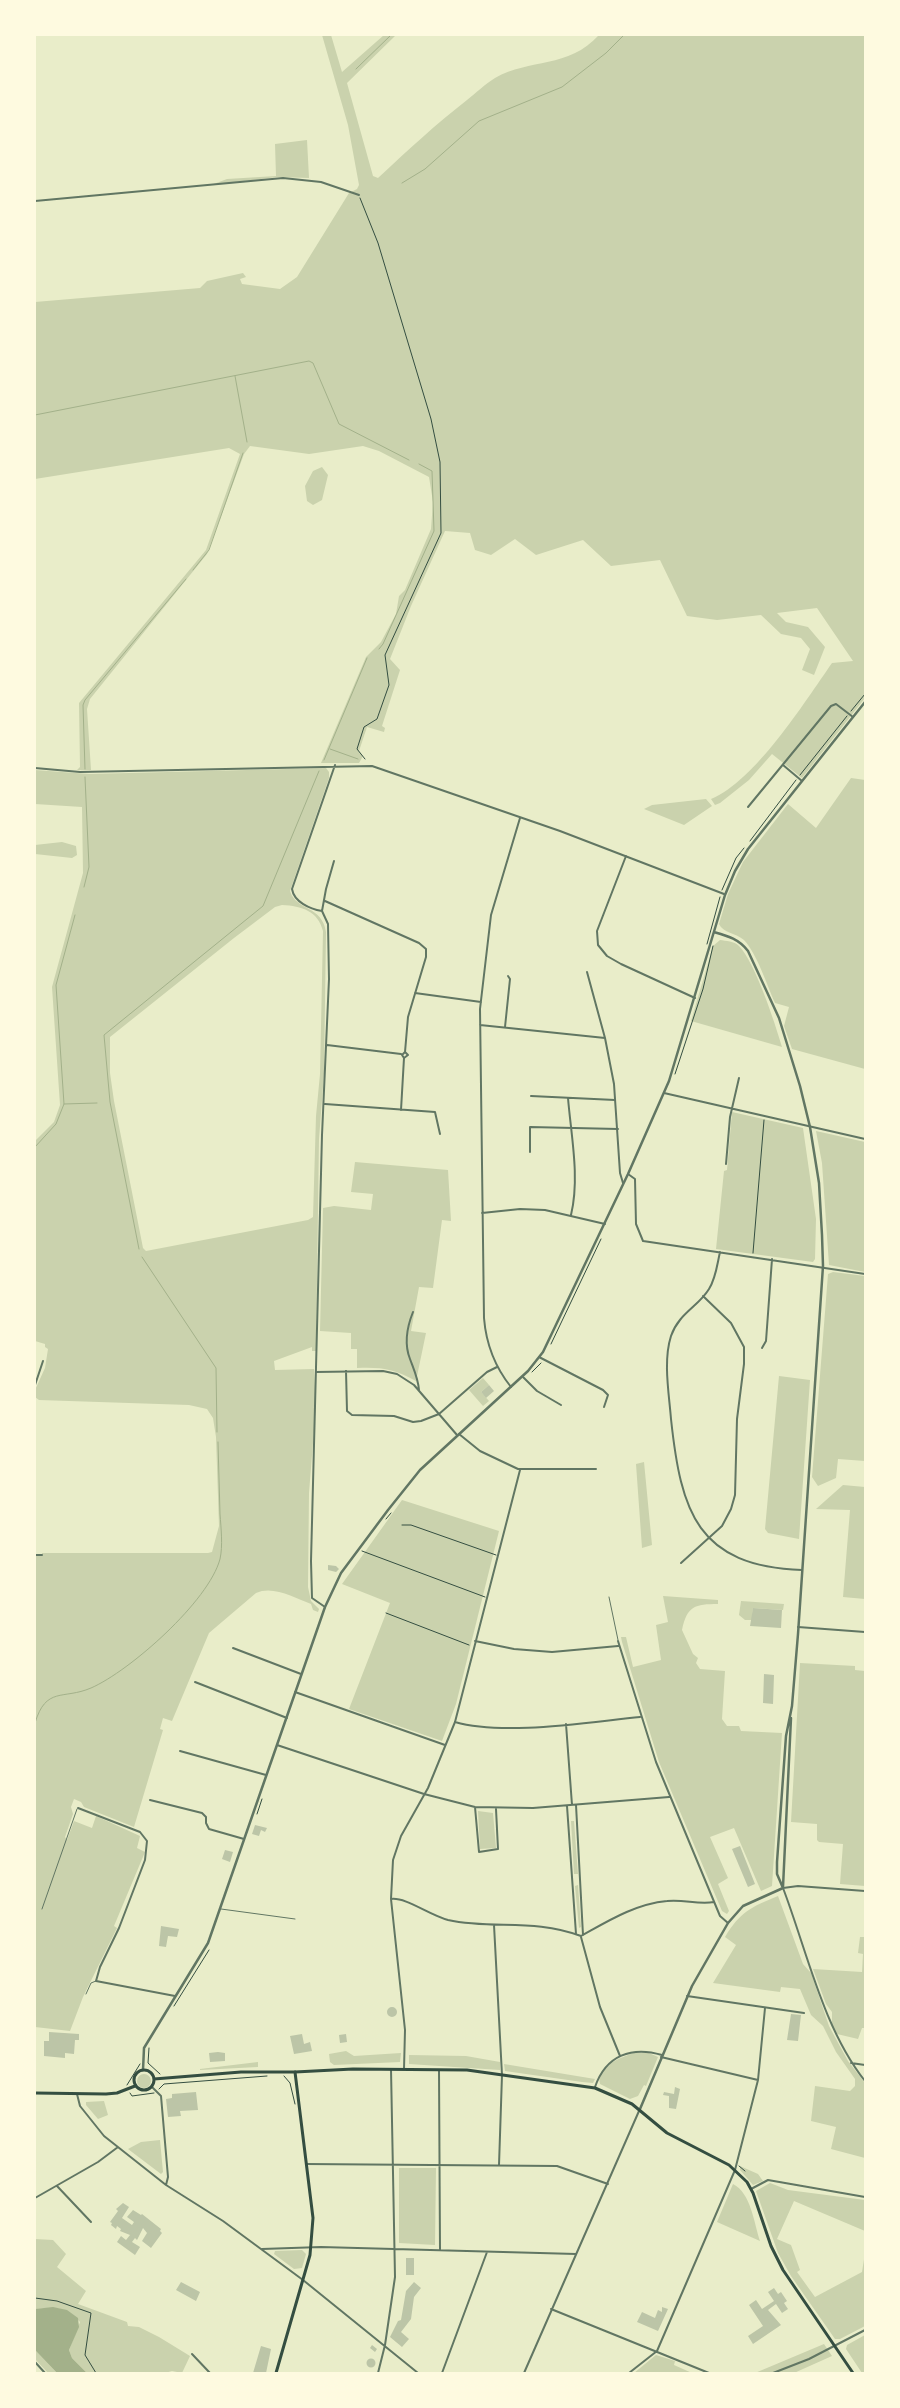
<!DOCTYPE html>
<html>
<head>
<meta charset="utf-8">
<style>
  body { margin:0 }
  #map { position:relative; width:900px; height:2408px; overflow:hidden; background:#e9edc9; font-family:Lato,sans-serif }
  canvas { display:block }
  .frame { position:absolute; inset:0; border:36px solid #fefae0; pointer-events:none }
</style>
</head>
<body>
<div id="map">
<canvas width="900" height="2408"></canvas>
<div class="frame"></div>
</div>
<script>
const g = document.querySelector('canvas').getContext('2d');
g.lineJoin = 'round';
function fillPath(path, color) { g.fillStyle = color; g.fill(path, 'evenodd'); }
function stroke(path, color, width, dash) { g.strokeStyle = color; g.lineWidth = width; g.lineCap = dash ? 'butt' : 'round'; g.setLineDash(dash || []); g.stroke(path); }
fillPath(new Path2D(`
  M322,35h9l11,37 42,-37h12l-49,48 26,93 5,2c29,-27 58,-54 89,-78 9,-7 18,-16 28,-22 35,-20 73,-9 104,-43h266v663l-63,80 -30,-24 -23,26 -29,23 -5,2 -4,-6c44,-18 93,-96 121,-136l21,-2 -36,-53 -40,5 9,9 22,5 17,20 -11,28 -12,-5 8,-21 -9,-11 -20,-4 -20,-19 -44,5 -30,-4 -27,-56 -49,6 -28,-26 -47,15 -21,-16 -24,16 -16,-5 -5,-17 -25,-2 -34,75 -21,53 10,11 -18,56 3,2 -1,4 -17,-5 -8,24 4,5 -4,7h-38l45,-106 15,-15 15,-28 3,-18 6,-6 26,-61 2,-27 -4,-25 -50,-26 -16,-5 -54,8 -59,-8 -6,8 -37,100 -117,145 -3,10 4,61h-14l3,-3 -1,-64 127,-153 34,-96 -11,-6 -194,31v-177l165,-14 7,-7 36,-8 3,4 -6,2 2,5 38,5 17,-12 52,-84 8,-4 2,-4 -11,-60z
  M307,140l2,38 -32,-1 -66,8 16,-6 49,-3 -1,-32z
  M322,467l6,8 -6,25 -9,5 -6,-4 -2,-15 8,-15z
  M326,768l3,4v6l-39,113c6,20 32,14 36,41l-2,142 -5,65 -3,212h-4v-4l-38,14 1,9 39,-1 2,36 -7,88 -1,94 3,14 8,8 -1,3 -5,-2 -2,-6c-16,-6 -38,-19 -55,-11l-47,40 -37,88 -9,-3 -3,11 3,1 -29,97 -50,-20 -3,-5 -7,-3 -3,8 2,7 -8,23 2,3 7,-19 18,7 4,-12 44,20 -3,12 8,4 -31,74 3,2 -34,69 -13,34 -35,-4v-471h7v-3h166l4,-1 7,-26 -3,-89 -3,-19 -6,-9 -18,-4 -150,-5 -4,-3v-7l10,-22 3,-19 -3,-2v-3l-10,-3v-200l19,-19 6,-17 -8,-118 31,-114 -1,-66 -47,-3v-34l54,4zM282,905c20,1 36,6 41,26l-3,143 -4,42 -3,101 -5,3 -162,31 -3,-3 -29,-147 -4,-28v-36l124,-99 41,-31z
  M851,778l14,2v289l-73,-20 -8,-23 5,-19 -14,-4c-8,-18 -18,-49 -31,-63 -8,-7 -21,-7 -25,-16l9,-30 15,-32 45,-58 28,24z
  M706,799l6,7 -28,19 -40,-16 8,-4z
  M62,842l14,4 1,9 -5,3 -37,-4v-9z
  M720,940c6,1 14,1 19,6 16,16 36,77 43,101l-91,-26 22,-75z
  M732,1112l71,16 13,91 -1,40 -2,3 -97,-13 8,-78 3,-1z
  M816,1131l49,11v130l-36,-7 -7,-102z
  M355,1162l93,8 3,51 -9,-1 -9,68 -14,-1 -8,44 15,2 -10,48c-22,-12 -34,-14 -59,-13v-19h-6v-16l-31,-2 3,-123 11,-2 37,4 2,-16 -22,-2z
  M833,1272l32,4v185l-27,-2 -2,19 -18,8 -6,-9 16,-203z
  M779,1376l31,4 -11,159 -31,-6 -3,-4z
  M483,1378l6,7 -8,7 8,9 -6,5 -14,-16z
  M644,1462l8,83 -10,3 -6,-84z
  M843,1485l22,2v112l-22,-2 7,-87 -34,-1z
  M402,1500l97,31 -43,173 -14,37 -93,-32 41,-106 -48,-19z
  M663,1596l55,4v4c-23,0 -31,2 -36,26l11,24 5,4 -2,5 4,6 25,2 -3,48 5,7h12l2,5 41,2 -10,153 -11,5 -27,-63 -24,9 18,41 -10,6 11,27 -2,3 -5,-3 -63,-149 -37,-120 -1,-5h5l7,30 28,-7 -5,-35 12,-3z
  M741,1601l43,3 -1,6 -30,-2 -1,12h-7l-6,-5z
  M800,1663l55,3v4l10,1v215l-25,-2 3,-40 -24,-2 -2,-2v-16l-26,-2z
  M478,1811l15,2 3,35 -16,1z
  M571,1821h3l4,53h-4z
  M578,1885l3,42 -2,1 -4,-42z
  M778,1896l25,68 8,9 18,53 19,35 17,22v75l-34,-9 5,-22 -25,-6 4,-35 35,5 5,-5v-7l-19,-27 -13,-26 -12,-11 -11,-26 -19,-2 -1,5 -67,-9 23,-38 -11,-8c15,-25 26,-30 53,-41z
  M860,1937h5v91h-3l-4,11 -21,-5 -5,-9v-13l-6,-8 -13,-35 49,3 1,-18 -5,-1z
  M346,2051l8,5 47,-3 -1,9 -66,3 -4,-3 -1,-8z
  M634,2053h15l9,4 -12,29 -2,-1 -6,11 -8,3 -30,-15c-4,-17 21,-27 34,-31z
  M409,2055l57,1 34,6v8l-91,-6z
  M258,2062v5l-58,3v-1z
  M504,2064l91,15 -2,4 -11,-1 -77,-11z
  M137 2081a7 7 0 1 1 14 0a7 7 0 1 1-14 0Z
  M104,2101l4,14 -10,4 -12,-14v-3z
  M160,2140l3,32 -2,2 -33,-25 13,-7z
  M740,2166l18,8 5,7 -10,4 -13,-15z
  M399,2168h37l-1,77 -36,-2z
  M770,2183l18,7 77,10v31l-71,-30 -17,38 14,6 9,25 -3,2 18,25 47,-25 3,-19v73l-25,13h-5l-44,-63 -13,-23 -22,-62z
  M733,2184c18,9 21,39 27,57l-43,-19z
  M35,2239l18,1 13,14 -9,13 29,24 -8,13 49,18 1,4 11,1 20,10 31,19 -8,17 -10,-2 -7,2h-78l-15,-15 -3,-8 11,-28c-14,-16 -25,-15 -45,-13z
  M302,2250l4,4 -4,14 -8,1 -20,-15 1,-3z
  M865,2335v38h-3l-16,-24 1,-4z
  M824,2344l8,12 -38,17h-39z
  M35,2350l22,23h-9l-13,-14z
  M656,2355l19,6 -1,4 18,8h-58z`), '#cad2ad');
fillPath(new Path2D(`
  M53,2307l14,3 11,8 1,9 -10,23 3,8 15,15h-30l-22,-23v-41z`), '#a3b18a');
stroke(new Path2D(`
  M356,69l35,-34
  M402,183l23,-14 54,-48 83,-34 44,-34 18,-18
  M235,376l12,66
  M35,415l274,-54 4,2 26,61 70,36
  M193,570l16,-20 34,-97
  M379,649l4,-5 51,-113 -2,-60 -13,-7
  M330,749l28,10
  M324,760l43,-102
  M85,769l-2,-64 2,-5 101,-121
  M84,887l5,-20 -4,-90
  M64,1104l33,-1
  M35,1147l21,-23 8,-20 -8,-119 19,-70
  M139,1249l-29,-147 -6,-67 159,-129 56,-135
  M142,1257l74,111 1,64
  M35,1723c11,-37 28,-23 56,-35 39,-17 118,-87 129,-129 3,-13 1,-31 0,-45 -1,-24 -1,-48 -2,-72
  M35,1836v7`), '#a3b18a', 1);
fillPath(new Path2D(`
  M489,1385l5,6 -8,7 -5,-6z
  M328,1565l8,1 3,3 -3,3 -8,-2z
  M753,1608l29,2 -1,18 -31,-2z
  M764,1674l10,1 -1,29 -10,-1z
  M255,1825l12,3 -2,4 -4,-2 -2,6 -7,-2z
  M740,1846l15,38 -7,3 -16,-38z
  M225,1850l8,2 -3,10 -8,-3z
  M161,1926l18,3 -2,8 -9,-1 -2,11 -7,-1z
  M387 2012a5 5 0 1 1 10 0a5 5 0 1 1-10 0Z
  M791,2014l10,1 -3,26 -11,-1z
  M49,2032l30,2v6h-4l-1,14 -9,-1v5l-21,-2v-15h5z
  M302,2034l2,10 6,-2 2,9 -18,3 -4,-18z
  M346,2034l1,8 -7,1 -1,-8z
  M218,2052l7,1v8l-15,1 -1,-9z
  M675,2087l5,2 -4,20 -7,-1v-12l-6,-1 1,-3 10,2z
  M196,2092l2,18 -18,1 1,5 -13,1 -2,-18 6,-1v-4z
  M123,2203l6,4 -7,11 10,7 2,-3 -7,-5 6,-7 8,5 1,-1 19,15 -1,2 2,2 -11,15 -9,-7 5,-8 -4,-5 -6,12 -2,-2 -3,4 8,5 -5,8 -18,-13 4,-6 5,4 4,-5 -10,-4 1,-2 -4,-3 -1,3 -5,-4 1,-2 -2,-1 8,-11 -2,-2z
  M406,2258h8v17h-8z
  M181,2282l19,10 -4,9 -20,-11z
  M414,2282l7,6 -7,9 -3,22 -10,13 8,7 -7,8 -12,-10 8,-16 3,-1 5,-29z
  M774,2288l4,6 3,-2 6,9 -3,2 4,6 -6,4 -6,-9 -8,6 13,15 -28,19 -5,-8 15,-10 -14,-21 7,-5 6,9 12,-8 -6,-9z
  M662,2307l6,2 -10,22 -21,-9 5,-10 13,6 3,-8 4,2z
  M372,2345l5,4 -2,3 -5,-4z
  M261,2346l10,3 -5,24h-13z
  M366.5 2363a4.5 4.5 0 1 1 9 0a4.5 4.5 0 1 1-9 0Z`), '#bcc5a7');
stroke(new Path2D(`
  M360,198l18,45 53,176 9,43 1,71 -56,122 4,30 -12,34 -13,8 -7,22 8,10
  M851,711l14,-17
  M800,775l47,-59
  M750,841l46,-61
  M722,890l14,-32 8,-10
  M707,944l13,-47
  M675,1074l28,-85 10,-43
  M753,1253l11,-133
  M551,1344l50,-105
  M532,1372l9,-9
  M386,1519l5,-6
  M402,1525h9l85,30
  M362,1551l123,46
  M386,1613l83,32
  M257,1814l5,-15
  M174,2006l35,-56
  M149,2048l-1,15 12,11
  M284,2076l6,7 5,21
  M127,2085l13,-21
  M159,2089l5,-5 103,-8
  M130,2093l2,3 22,-3
  M739,2166l6,5
  M35,2298l22,3 34,12 -6,42 11,18`), '#344e41', 1);
stroke(new Path2D(`
  M609,1597l9,43
  M42,1909l35,-100
  M221,1909l74,10
  M86,1994l5,-11 5,-2`), '#617663', 1);
stroke(new Path2D(`
  M35,201l248,-23 38,4 38,13
  M783,765l19,16
  M35,768l45,4 292,-6 188,65 164,63
  M748,807l83,-101 5,-2 17,13
  M626,856l-29,75 1,14 9,11 14,8 74,34
  M325,901l94,42 7,6v8l-18,60 -3,35 3,3 -4,3 -2,-3 3,-3
  M322,911l4,-22 8,-28
  M587,972l18,66 9,46 6,89 3,10
  M415,993l66,9
  M480,1025l125,13
  M505,1027l5,-48 -2,-3
  M327,1045l74,9
  M664,1093l201,46
  M531,1096l84,4
  M568,1098c3,37 12,80 3,117
  M325,1104l110,8 5,22
  M401,1110l3,-52
  M530,1152v-25l88,2
  M726,1164l4,-47 9,-39
  M628,1174l7,5 1,45 7,17 222,33
  M482,1213l38,-4 25,1 60,14
  M720,1252c-3,13 -4,26 -11,37 -11,18 -30,24 -38,47 -8,25 -2,57 0,83 10,93 26,147 131,151
  M413,1312c-6,15 -9,32 -3,47 4,11 8,19 9,31
  M762,1348l4,-7 6,-82
  M539,1357l64,33 5,5 -4,12
  M346,1371l1,40 5,4 42,1 19,6 8,-1 18,-7 48,-42 10,-5
  M316,1372l67,-1 14,3 17,11 43,50
  M523,1377l14,14 24,14
  M35,1385l8,-24
  M511,1387c-16,-20 -25,-44 -27,-69l-4,-309 11,-94 29,-97
  M459,1434l21,17 38,18h78
  M35,1555h7
  M681,1563l41,-37 9,-17 4,-14 2,-76 7,-55v-17l-13,-24 -28,-27
  M325,1607l-13,-9 -1,-37 11,-426 7,-156 -1,-55 -6,-13c-12,-2 -28,-9 -30,-22l43,-124
  M798,1627l67,5
  M475,1641l39,8 38,3 66,-6
  M618,1641l38,121 64,154 8,7
  M233,1648l68,26
  M195,1682l92,36
  M295,1692l150,53
  M455,1722c49,14 133,0 185,-5
  M566,1724l6,81
  M277,1745l147,49 51,13 58,1 136,-11
  M180,1751l86,24
  M150,1800l52,13 4,4v6l3,6 35,10
  M576,1805l7,130
  M567,1806l9,128
  M475,1807l4,45 19,-3 -2,-40
  M78,1808l62,24 7,9 -2,19 -26,68 -19,39 -4,14 79,15
  M865,1891l-67,-5 -15,2c24,63 40,140 82,193
  M391,1899c15,-2 38,16 57,21 46,10 85,-2 133,16 27,-15 54,-32 86,-35 17,-2 31,4 47,1
  M494,1925l8,150 -3,90
  M581,1937l19,70 20,49
  M687,1996l117,17
  M661,2057l97,23
  M851,2063l14,2
  M404,2069l1,-39 -14,-131 2,-39 8,-24 27,-48 27,-66 65,-252
  M439,2070l1,180
  M152,2087l9,9 7,81 -2,8
  M595,2087c11,-32 37,-41 67,-32
  M77,2094l3,12 24,30 62,49 57,36 80,59 115,93
  M306,2164l251,2 51,18
  M57,2186l34,36
  M751,2189l17,-9 97,17
  M35,2198l63,-36 20,-15
  M262,2249l59,-2 255,7
  M551,2309l158,64
  M192,2354l18,19
  M35,2362l10,11
  M378,2373l7,-28 10,-68 -4,-208
  M442,2373l45,-121
  M524,2373l115,-262
  M629,2373l28,-22 78,-181 23,-90 7,-72
  M773,2373l36,-14 56,-29`), '#617663', 2);
stroke(new Path2D(`
  M714,932c14,4 25,7 34,19l31,67 21,68 10,41 9,56 3,52 1,31 -25,368 -6,72 -6,30 -9,126v12l6,14
  M783,1887l8,-169
  M143,2070l1,-22 64,-105 117,-336 16,-34 47,-63 32,-40 108,-99 15,-19 85,-178 41,-93 56,-186 10,-24 13,-22 117,-147
  M640,2109l52,-123 36,-63 15,-17 40,-18`), '#617663', 2.5);
stroke(new Path2D(`
  M295,2072l58,-3 114,1 128,18 37,16 35,29 62,32 18,17 6,11 18,53 12,24 70,103`), '#344e41', 3);
stroke(new Path2D(`
  M134 2080a10 10 0 1 1 20 0a10 10 0 1 1-20 0Z
  M154,2079l87,-7h54l18,146 -3,37 -34,118
  M35,2093l71,1 11,-1 18,-7`), '#344e41', 3);
</script>
</body>
</html>
